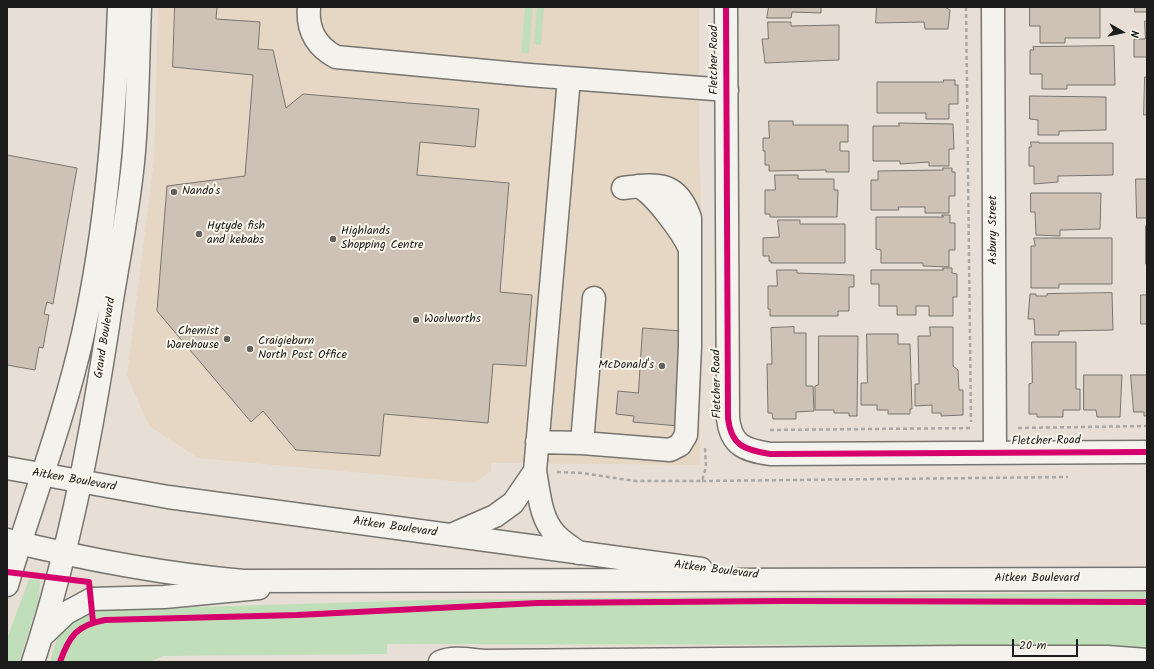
<!DOCTYPE html>
<html>
<head>
<meta charset="utf-8">
<style>
  body { margin:0 }
  #map { position:relative; width:1154px; height:669px; overflow:hidden; background:#e7dfd5; font-family:Kalam,sans-serif }
  canvas { display:block }
  .frame { position:absolute; inset:0; border:8px solid #1c1c1c; pointer-events:none }
  .north { position:absolute; left:1102px; top:12px; width:40px; height:40px; -webkit-text-stroke:3px #fbf7ec; paint-order:stroke; rotate:99deg; font-size:11px; font-weight:700; line-height:16px; text-align:center; color:#1c1c1c }
  .north::after { content:''; display:block; margin:auto; width:14px; height:18px; background:#1c1c1c; clip-path:polygon(50% 0,100% 100%,50% 72%,0 100%) }
  .scale { position:absolute; left:1012px; top:639px; width:66px; height:18px; box-sizing:border-box; border:2px solid #1c1c1c; border-top:0; padding-left:5px; font-size:12px; line-height:14px; white-space:nowrap; color:#1c1c1c; -webkit-text-stroke:3px #fbf7ec; paint-order:stroke }
</style>
</head>
<body>
<div id="map">
<canvas width="1154" height="669"></canvas>
<div class="frame"></div>
<div class="north">N</div>
<div class="scale">20 m</div>
</div>
<script>
const g = document.querySelector('canvas').getContext('2d');
g.lineJoin = 'round';
function fillPath(path, color) { g.fillStyle = color; g.fill(path, 'evenodd'); }
function stroke(path, color, width, dash) { g.strokeStyle = color; g.lineWidth = width; g.lineCap = dash ? 'butt' : 'round'; g.setLineDash(dash || []); g.stroke(path); }
function label(font, color, halo, rows, align = 'center') {
  g.font = font + ' Kalam,sans-serif'; g.lineWidth = 4; g.setLineDash([]); g.textBaseline = 'middle'; g.strokeStyle = halo; g.fillStyle = color; for (const [text, x, y, turn = 0] of rows) {
    g.save(); g.translate(x, y); g.rotate((+turn || 0) * Math.PI / 180); g.textAlign = isNaN(turn) ? turn : align; if (halo) g.strokeText(text, 0, 0); g.fillText(text, 0, 0); g.restore();
  }
}
fillPath(new Path2D(`
  M158,7h541v145l2,36 -1,277 -209,-2v8l-17,12 -276,-25 -49,-32 -22,-50 27,-216z`), '#e6d7c4');
fillPath(new Path2D(`
  M525,7h8l-4,47 -8,-1z
  M537,7h7l-3,38 -7,-1z
  M29,579l11,1 -1,19 -20,63h-12v-23z
  M1147,592v58l-268,-5 -492,-1v10l-223,2 -15,6h-99l7,-24 12,-15 31,-13 329,-10z`), '#c1deba');
const building = new Path2D(`
  M175,7h42l-1,12 44,3 -2,27 15,1 13,58 17,-14 176,15 -4,38 -55,-5 -3,33 92,8 -9,109 32,3 -6,71 -33,-2 -5,59 -104,-9 -4,42 -84,-6 -33,-39 -12,11 -94,-111 10,-125 78,-10 8,-101 -80,-8z
  M769,7h52v6l-29,-1 -1,6h-24z
  M877,7h68l5,3 -2,19h-23l-1,-7 -48,1z
  M1030,7h70v31h-35v5h-25v-17h-10z
  M1135,7h12v5h-12z
  M1145,21h2v36h-13v-18h11z
  M768,22h23v4l48,-1v35l-74,3 -3,-24h6z
  M1114,46l1,39h-48v4h-25v-15h-12v-24h4l-1,-3z
  M1145,77h2v38h-3z
  M944,80h11v5h3v19h-9v15h-23v-6h-49v-31h66z
  M1030,96l76,1v33l-47,1v4h-21v-15l-8,-1z
  M769,121h24v4h55v17h-8v9h9v21h-23v-2l-57,1v-6h-4v-14h-2v-13h6z
  M899,123l54,1 1,25h-5v17h-20v-4l-29,2v-3h-27v-35h26z
  M1031,142h8v1h74v32l-55,1v6l-24,2v-18h-5v-19h2z
  M7,155l70,13 -24,136 -6,-2 -3,12 5,1 -6,33 -4,-1 -4,23 -28,-5z
  M943,168h9v4h3v24h-6v17h-24v-6h-27l1,3h-28v-30h7v-9l65,-1z
  M775,175h23v4h36v11h4l-1,27h-67v-3h-5v-24h10z
  M1136,179h11v39h-10z
  M1031,193h70l-1,36 -40,1v6l-24,-1 -1,-23h-4z
  M942,215h8v8h5v27h-6v17l-26,-1v-3h-42v-13l-5,-1v-32h67z
  M778,220h22v4h45v39h-74v-2h-2v-5h-6v-18l16,-1z
  M1146,226h1v38h-1z
  M1034,238h78v46h-53v4h-28v-42h4z
  M943,268h9v5l5,1v23h-4v19h-24v-10h-13v9h-19v-9h-18v-22h-8v-14h72z
  M777,270h20v3l57,2v12h-5v24h-11v5h-68v-7h-2v-23h9z
  M1112,293l1,37 -54,1v4h-24l-1,-16h-6l2,-25h6v2h11v-2z
  M1141,295h6v29h-6z
  M794,327v6h12v53h7l1,25 -18,1v7h-23l-1,-6h-4l-1,-49h5l-1,-36z
  M930,327h23v39l5,4 1,20h4v25l-22,1v-3h-9v-8l-17,1v-22h4l-1,-48h12z
  M643,328l38,3 -2,95 -46,-4 1,-6 -18,-2 2,-23 20,2z
  M867,334h31v10h12l2,65h-2v5h-22v-4h-11v-5h-16v-22h6z
  M819,336h39l-1,80h-8v-3h-15v-3h-19v-24l3,-1z
  M1032,342h44v47h4v21h-17v7h-26v-3h-8v-30l3,-1z
  M1084,375h38l-2,42h-23l-1,-7h-12z
  M1131,375h16v41h-3v-4h-10z`);
fillPath(building, '#cec2b6');
stroke(building, '#77746f', 1);
const minor = new Path2D(`
  M309,7c-2,23 7,39 27,50l193,18 198,15
  M726,7l2,411c3,28 17,32 42,36l377,-2
  M993,7l2,446
  M569,78l-34,393c4,21 5,48 21,64 7,7 15,12 23,18
  M638,186c16,7 45,47 52,63
  M537,442l45,1 12,-145
  M582,443l88,7 10,-5 6,-10 4,-89v-128c-13,-38 -33,-34 -67,-30
  M451,535l44,-19 18,-13 22,-32
  M7,585c25,-83 57,-166 76,-251 24,-108 32,-217 36,-327
  M44,634l22,-21 26,-14 72,-2 95,-9
  M33,662c38,-116 60,-236 78,-356 8,-51 19,-103 23,-155 4,-48 4,-96 6,-144
  M440,662c13,-6 31,-2 45,-1l475,-4h147l40,3`);
const major = new Path2D(`
  M7,468l161,29 533,72
  M7,540c77,19 156,34 236,41l904,-2`);
stroke(minor, '#77746f', 25);
stroke(major, '#77746f', 25);
stroke(new Path2D(`
  M966,7l5,415
  M1018,428l129,-2
  M770,430l203,-2
  M557,472l25,1 53,8h67l4,-14 -1,-19
  M702,481l366,-4`), '#aaa8a5', 2.5, [4, 3]);
stroke(minor, '#f4f2ed', 22);
stroke(major, '#f4f2ed', 22);
stroke(new Path2D(`
  M726,7l2,411c3,28 17,32 42,36l377,-2
  M7,572l82,10 4,40
  M60,662c9,-26 17,-37 45,-42l192,-5 241,-12 246,-2 363,1`), '#d6006c', 6);
for (const [x, y, r, color] of [
  [174,192,4,"#63605d"],
  [199,234,4,"#63605d"],
  [333,239,4,"#63605d"],
  [416,320,4,"#63605d"],
  [227,339,4,"#63605d"],
  [250,349,4,"#63605d"],
  [662,366,4,"#63605d"]
]) { const dot = new Path2D(); dot.arc(x, y, r, 0, 2 * Math.PI); g.fillStyle = color; g.fill(dot); stroke(dot, '#fbf7ec', 1.5); }
label('12px', '#1c1c1c', '#fbf7ec', [
  ["Fletcher Road",715,60,-90],
  ["Asbury Street",994,230,-90],
  ["Grand Boulevard",106,338,-81],
  ["Fletcher Road",718,384,-91],
  ["Fletcher Road",1046,442,-1],
  ["Aitken Boulevard",74,481,10],
  ["Aitken Boulevard",395,528,8],
  ["Aitken Boulevard",716,571,7],
  ["Aitken Boulevard",1037,579]
]);
label('12px', '#1c1c1c', '#fbf7ec', [
  ["Nando's",182,192],
  ["Hytyde fish",207,227],
  ["and kebabs",207,241],
  ["Highlands",341,232],
  ["Shopping Centre",341,246],
  ["Woolworths",424,320],
  ["Chemist",219,332,"right"],
  ["Warehouse",219,346,"right"],
  ["Craigieburn",258,342],
  ["North Post Office",258,356],
  ["McDonald's",654,366,"right"]
], 'left');
</script>
</body>
</html>
